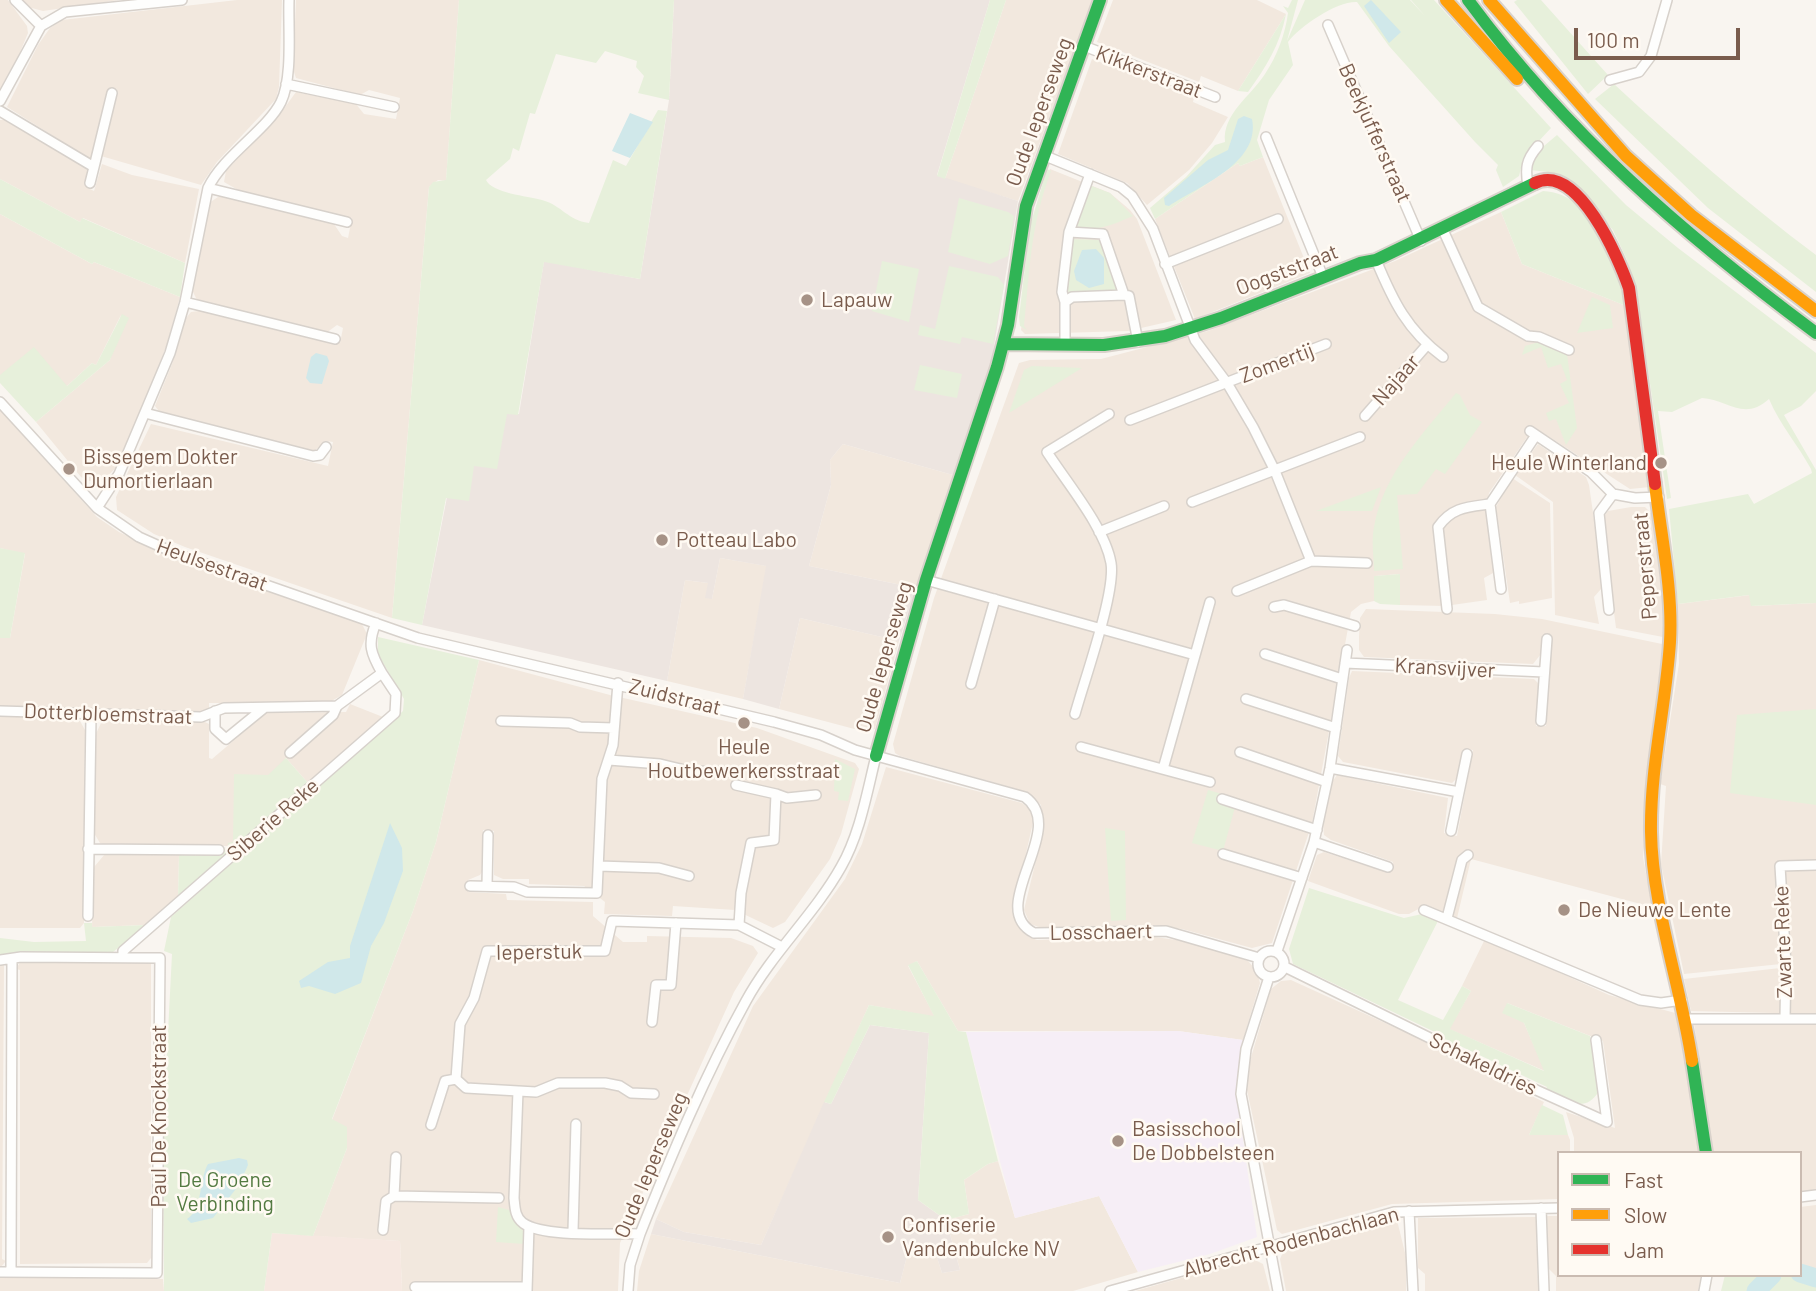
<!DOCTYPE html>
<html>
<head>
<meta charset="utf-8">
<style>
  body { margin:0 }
  #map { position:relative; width:1816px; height:1291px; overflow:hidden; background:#f9f5f0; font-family:Barlow,sans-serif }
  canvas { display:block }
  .legend { position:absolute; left:1557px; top:1151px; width:245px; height:126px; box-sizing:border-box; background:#fffaf3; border:2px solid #cabbb1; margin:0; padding:9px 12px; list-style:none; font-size:21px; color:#7a5c4d }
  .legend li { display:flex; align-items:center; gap:14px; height:35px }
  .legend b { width:35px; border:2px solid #cabbb1 }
  .scale { position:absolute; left:1574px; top:28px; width:166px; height:32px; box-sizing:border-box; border:4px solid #7a5c4d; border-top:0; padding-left:9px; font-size:21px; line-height:24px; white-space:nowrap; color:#7a5c4d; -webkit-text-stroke:5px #fffaf3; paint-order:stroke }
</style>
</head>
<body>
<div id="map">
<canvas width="1816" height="1291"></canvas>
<ul class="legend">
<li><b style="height:9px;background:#30b455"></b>Fast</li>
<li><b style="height:9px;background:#ff9f0a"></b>Slow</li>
<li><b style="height:9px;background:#e5322d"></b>Jam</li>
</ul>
<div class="scale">100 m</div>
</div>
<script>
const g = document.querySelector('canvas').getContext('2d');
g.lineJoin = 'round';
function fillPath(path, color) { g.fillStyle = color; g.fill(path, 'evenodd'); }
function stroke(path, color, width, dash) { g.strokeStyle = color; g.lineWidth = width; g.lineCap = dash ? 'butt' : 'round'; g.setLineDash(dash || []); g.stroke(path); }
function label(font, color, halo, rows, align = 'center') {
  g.font = font + ' Barlow,sans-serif'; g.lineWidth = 5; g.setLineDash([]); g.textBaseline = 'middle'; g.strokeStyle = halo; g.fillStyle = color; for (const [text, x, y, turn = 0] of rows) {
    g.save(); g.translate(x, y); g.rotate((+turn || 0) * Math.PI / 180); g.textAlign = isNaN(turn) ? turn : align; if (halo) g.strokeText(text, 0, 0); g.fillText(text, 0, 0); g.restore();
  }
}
fillPath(new Path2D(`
  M0,0h8l19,26 1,7 -10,24 -18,32z
  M22,0h97l-76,11 -15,-4z
  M237,0h45l-3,87 -3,12 -59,63 -16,23 -100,-29 16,-67 -7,-1 -16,64 -4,7 -83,-52 31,-62 12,-17 12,-8z
  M296,0h163l-13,181 -8,-1 -9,7 -37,431 -207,-71 -31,-13 -37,-24 -1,-13 35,-73 177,42 5,-24 -7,-1 -12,10 -152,-36 -7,-9 17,-42 14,-46 5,-6 8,-1 141,32 3,-15 -6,-3 -11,8 -120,-30 -9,-3 -5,-10 17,-87 12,-8 113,29 8,12 6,2 4,-20 -114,-28 -14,-8 2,-11 54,-57 16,-22 60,12 8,10 32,5 4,-21 -31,-8 -9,5 -64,-17 -3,-9z
  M1006,0h87l-75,201 -73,-22z
  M1113,0h144l29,14 -48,77 -37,-15 -2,6 -102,-40z
  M1092,59l102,38 -1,5 35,15 -16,26 -23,27 -42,35 -20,-22 -69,-29z
  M0,120h6l77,45 4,5 -1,17 8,4 8,-27 30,11 67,14 -14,74 -102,-45 -3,4 -80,-43z
  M1263,157l47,116 -115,46 -40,-100 83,-56 2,3z
  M1050,169l60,24 20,17 7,9 39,101 -48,11 -103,3 -4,-4 14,-120z
  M1501,212l21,52 104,42 24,181 -20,2 -96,-62 -45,66 -3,19 9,60 -11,6 3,22 -42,6 -45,-1v-31l-25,2 -1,25 -13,3 -10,8 -39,211 -40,120 -20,5 -70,-19 -27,-4 -113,3 -12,-4 -6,-14 19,-79 -2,-26 -14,-13 -127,-36 -5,-3 -2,-9 41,-146 85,-235 11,-3 71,-1 107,-28 187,-70z
  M0,214l92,50 2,-2 86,35 -13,47 -21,55 -30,69 -14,13h-13l-8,-4 -45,-55 74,-62 11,-45 -25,50 -4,-2 -25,23 -67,-11z
  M0,410l97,107 22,15 50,24 193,68 5,10 -25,61 -14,8h-119v6l-6,3h-102l-101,-6v-68h10l15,-84 -25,-6z
  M843,444l110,31 -37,113 -107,-22 22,-81 -1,-25z
  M1538,444l48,33 3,8 13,90 -1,14 -7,8 5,27 -44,-9 -2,-113 -38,-27z
  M1512,478l38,25 2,95 -33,6v-3l-9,2 -14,-96z
  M1631,507h14l7,7 10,81 1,42 -47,-9 -14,-109 6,-8z
  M720,558l47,8 -24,133 -76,-18 18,-101 23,3 4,16z
  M1750,595l2,11 64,-3v411l-125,-3 -7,-32 96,-11 1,-4 -97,10 -23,-110 5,-78 -6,-2 19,-120 -1,-60z
  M1366,609l129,5 47,5 120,25 -19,213 9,50 -181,-48 -14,59 -31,-13 -17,9h-10l-91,-33 9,-26 7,-3 65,21 4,-11 -62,-22 -7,-5 -1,-11 9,-42 5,-7 111,23 -4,35 13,3 16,-86 -8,-1 -6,27 -7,7 -109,-21 -5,-6 11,-78 3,-7 182,8 5,5 -3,42h10l6,-91h-10l-1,19 -8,10 -169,-7 -5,-7v-13l1,-19z
  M800,618l99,23 -24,88 -13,2 -83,-22z
  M479,660l131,35 147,33 98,35 4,6 -18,65 -11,25 -45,63 -12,6 -38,-18 -62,-4 -1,10 -68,-2 1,-12 -21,-16 -55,-2v-5h-26l-9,-4v-44l-11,-1v40l-3,5 -12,5v12l38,2 1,6 86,2v14l30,26h24v-6l84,2 22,8 5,7 -24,39 -114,251 -2,48h-216l-2,-50 -87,-5 34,-88 -15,-28 81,-209 23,-69z
  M350,704l33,13 -75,66 -22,-25 -53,85h-5v3l-122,-1 -6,-2 -6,-10v-95l7,-15 8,-3 94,1 6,3v34l3,1 54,-46 80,-1z
  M0,716h71l9,5 5,9 -1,193 -4,5h-80z
  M886,767l136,36 9,7 3,8 -2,9 -19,84 3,12 13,14 8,3 111,-4 50,7 50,18 9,10 3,12 -17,57 -65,-9h-220l-41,-70 -9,5 27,51 -66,-12 -108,240 -77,-13 -28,-13 97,-213 92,-127 17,-35z
  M105,854l74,1 -1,43 -31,27 -55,2 2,-60z
  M1485,939l124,56 70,19 21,139h-126v-15l-8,-26 49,16 -12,-87 -96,-38 17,20 21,48 -96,-42 22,-38 -9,-5z
  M21,961l130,2v295l-4,5 -127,1v-294l-4,-1z
  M0,964h4l-2,295 4,2 -6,7z
  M1291,980l138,63 15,10 100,49 -15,33h39l2,5v13h-11v46l-167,5 -110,30 -5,-4 -30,-140 3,-29 21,-72 10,-8z
  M1702,1022l114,1v167l-16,2v-39h-87l-19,-129z
  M998,1161l17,57 84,-22 39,76 -65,19h-436l2,-20 12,-37 249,49 8,-31 25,-7 9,28 18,-3 -14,-50 23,-6 -5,-34 24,-16z
  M1816,1205v67l-16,-8v-57z
  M1547,1216h12v59h142l-3,16h-142v-15l-8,-8z
  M1536,1217l2,74h-113v-17l-7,-6v-50z
  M1397,1220l9,37v34h-120l-6,-32 4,-9z
  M1245,1260h10l8,4 7,27h-135z
  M0,1277l163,2 1,12h-164z`), '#f2e8de');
fillPath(new Path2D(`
  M272,1233l128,8 2,50h-138z`), '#f6e8e1');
fillPath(new Path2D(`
  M674,0h316l-53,175 81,26 -28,169 -37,105 -110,-31 -13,16 1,25 -22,81 107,22 -17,53 -99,-23 -21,91 -36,-10 23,-133 -46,-8 -8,41 -7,-1 3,-15 -23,-3 -18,101 -245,-56 25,-128 27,-32 33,-52 12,1 25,-153 96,18 29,-179z
  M870,1025l59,8 -11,167 28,20 14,50 -18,3 -9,-28 -25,7 -8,31 -249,-49 5,-15 28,13 77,13 63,-143 7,2z`), '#ede5e0');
fillPath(new Path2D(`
  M1178,1031l65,9 -7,51 21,146 -47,17 -72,18 -39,-76 -84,22 -49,-186z`), '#f6eef6');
fillPath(new Path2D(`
  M459,0h215l-5,100 -31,-7 6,-17 -8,-9 1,-6 -32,-10 -9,12 -40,-9 -21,60 -5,-1 -11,38 -6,-3 -3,11 -24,21c6,13 41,16 56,20 21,6 25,20 47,23l24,-63 13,6 32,-56 9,1 -27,168 -96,-17 -26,153 -11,-1 -10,55 -23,-3 -5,35 -23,-3 -24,127 -30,-7 37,-431 4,-5 13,-2z
  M990,0h16l-61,179 -8,-3z
  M1292,0h6l-11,41 18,-41h105l15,16 -14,-16h23l117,128 -27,29 -5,19 -16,11 -7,-17 2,-5 -23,-23 -86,-96 -32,-44c-20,-1 -57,24 -69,40l5,23 -24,35 -12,40 6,17 -23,9 -2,-3 -83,56 -5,-11 36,-31 29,-32 10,-3c-3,-28 26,-46 40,-68 12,-18 20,-39 23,-61l-5,-7 5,2z
  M1517,0h24l67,75 -20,19 -74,-92z
  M1286,14c-6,31 -20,53 -38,78l-10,-1z
  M1614,84c65,60 131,118 202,171v37l-108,-84 -113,-109z
  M1557,135l69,70 52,43 138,105v38l-15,15 -17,9 32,55v133l-65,3 -2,-11 -71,9 -9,-95 79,-15 6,10 58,-31 -1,-4c-13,-24 -31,-44 -42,-70 -25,23 -43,0 -67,-1l-30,14 -14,-1 13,87 -4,1 -29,-197 -11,-42 -14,-30 -46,-49 -19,-9 -18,-2 8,-19z
  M1047,169l4,2c-21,56 -21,98 -27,155l3,4 -7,-4 -1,-9 11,-91z
  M0,179l80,43 2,-4 103,45 -5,34 -86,-35 -2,2 -92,-50z
  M1089,185l21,8 23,23c-21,9 -37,17 -59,9z
  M1543,191c54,3 72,73 83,115l-104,-42 -21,-52z
  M959,198l49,14 6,4 -6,40 -18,8 -42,-12z
  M1071,239l33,1 17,53 -55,2z
  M882,261l37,8 -10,53 -37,-11z
  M949,266l49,11 6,8 -11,59 -31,-7 -2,7 -42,-9 2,-10 15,4z
  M1592,297l18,8 3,23 -36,5z
  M122,314l7,4 -19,42 -74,62 -36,-39v-8l34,-28 33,39 25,-23 4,2z
  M1539,342l28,12 10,74 -11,17 -10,-26 -7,2 -3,-8 23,-10 -9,-19 7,-4 -6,-16 -13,4 -7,-21 -19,8 3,-9z
  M920,365l42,9 -5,24 -43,-8z
  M1032,366l50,2 -73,45 15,-43z
  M1456,393l4,2 10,20 12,7 -37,52 -9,-5 -19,25 -20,1 6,74 -29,2c0,-14 -3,-30 0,-44 9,-53 49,-93 82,-134z
  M1381,487l-9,24h-56z
  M0,548l25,5 -15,85h-10z
  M1400,574v31l-20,-1 -6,-3v-25z
  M378,637l101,23 -43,182 -23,69 -81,208 15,8v21l-34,88 -41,-3 -8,58h-100l-1,-161 9,-176 -8,-3 7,-34 232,-206 1,-12 -26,-45z
  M1816,709v96l-86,-12 7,-78z
  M286,758l22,25 -130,115 1,-43 41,1 1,-8 6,1 1,-6 5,-1 1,-68 34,1z
  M835,759l20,10 -7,32 -10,-1 1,-8 -5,-1z
  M1208,790l14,4 -3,8 16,5 -12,44 -31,-8z
  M1105,828l20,3 1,89 -15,1z
  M1309,888l95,30 18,-4 17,5 -41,81 45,20 19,-34 9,5 -21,38 94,42 -20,-48 -22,-10 5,-10 83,33 9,55c-14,24 -34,9 -54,0l2,-4 -91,-43 -3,3 -12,-12 -148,-71 -4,-15z
  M84,923h8v4l55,-2 -34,27h-88l-25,4v-18l34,4 52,-1z
  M917,961l41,70 8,1 32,129 -10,3 -24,16 5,34 -23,6 -28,-20 11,-167 -59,-8 -39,79 -7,-2 45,-97 65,11 -26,-51z
  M1542,1105l21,10 5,20h-39z
  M498,1207l11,3 14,21 1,13 -28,-2z
  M1800,1264l16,8v19h-95l4,-16h75z`), '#e7f0db');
fillPath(new Path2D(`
  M1371,0l30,32 -12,11 -25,-37z
  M630,113l23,9 -23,36 -18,-7z
  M1244,116l8,3c9,44 -53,67 -83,87l-4,-1 -1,-7 44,-38 20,-10 10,-31z
  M1096,249l8,9v26l-15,4 -13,-8 -2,-9 8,-21z
  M316,353l11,3 2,5 -7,23 -12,-1 -4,-5 5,-21z
  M390,823l12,25 1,23 -19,52 -13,23 -10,37 -26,11 -26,-8 -8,2 -2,-7 29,-19 22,-4v-12z
  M239,1158l8,2 1,5 -9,20 -26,33 -22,5 -4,-4c16,-10 12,-40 21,-55z`), '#d0e8ea');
stroke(new Path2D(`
  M1800,1273l16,5
  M1756,1291l16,-16`), '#d0e8ea', 19);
const street = new Path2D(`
  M15,0l26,26
  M1328,25l93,216
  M1084,46l131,51
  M1610,80l29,-8 12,-16 16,-56
  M286,84l108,23
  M0,101l41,-75 24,-14 117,-12
  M0,111l94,56 18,-74
  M1266,137l57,140
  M1043,155l78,32 11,9 21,33 42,111 32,43 26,44 22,44 36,90
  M90,183l4,-16
  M1528,186c-3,-18 -2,-26 10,-40
  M208,188l139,34
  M1443,230l35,77 50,29 11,1 30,13
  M1069,232l-7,60 3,10 7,-5 52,-2 -21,-61 -34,-2 21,-58
  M1376,260c17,41 31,70 67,97
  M1165,264l113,-45
  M1124,295l5,1 9,46
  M185,302l150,37
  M1065,302v43
  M0,402l97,106 42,29 38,17 241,84 356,84 47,13 34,15 170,47c45,32 -41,110 9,136l132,-2 93,27
  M145,413l168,43 7,-1 6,-8
  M1365,416l62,-71
  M1130,420l196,-76
  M1530,431l61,41 22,22 22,4 24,-1
  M1192,502l168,-65
  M97,508l22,-34 51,-121 15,-51 23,-114c15,-32 59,-58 73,-86 12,-25 7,-74 8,-102
  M1099,532l65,-26
  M926,580l269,75
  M1501,589l-11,-85 46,-69
  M1237,591l74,-30 56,2
  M1274,607l10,-2 71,21
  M1447,609l-9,-82c14,-20 30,-20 52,-23
  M1609,610l-10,-97 14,-19
  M1265,654l77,25
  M1345,663l199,9
  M971,684l24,-85
  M1246,699l90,29
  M0,711l201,6 23,-9 113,-2 45,-33c-11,-19 -15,-29 -6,-50
  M215,711v18l11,10 38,-31
  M1075,714c9,-33 41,-122 36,-151 -6,-35 -44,-80 -64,-111l62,-38
  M501,721l69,2 10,4 34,1
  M1541,721l6,-82
  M1081,747l129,35
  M1240,752l87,30
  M290,753l43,-38 4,-9
  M609,760l51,4 29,7 47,1
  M1330,768l129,24
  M1163,769l47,-167
  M736,785l40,9 -2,46 -23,3 -10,50 -2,32
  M776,794l11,4 29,-3
  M1222,799l95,31
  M1451,831l16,-77
  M1314,842l74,25
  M88,849l131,1
  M1223,854l79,24
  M599,866l60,2 30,8
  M470,886l44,1 13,5 70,1 5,-114 11,-34 5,-62
  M487,886l1,-51
  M1424,910l216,90 21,3 21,-3
  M88,916l3,-200
  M1447,918l15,-58 6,-5
  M1258 964a13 13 0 1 1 26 0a13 13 0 1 1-26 0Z
  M1277,951l37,-109 16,-74 17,-118
  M123,957v-6l272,-238 1,-19 -14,-21
  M0,960l21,-3 139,1 -3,315 -157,-1
  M1285,967l151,74 14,10 157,71 -11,-82
  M1269,977l-23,72 -5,45 37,197
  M1785,1018l1,-53 -6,-99 36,-1
  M1686,1019h130
  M652,1022l4,-37h15l5,-62
  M456,1079l4,-55 14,-26 13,-47h118l7,-30 127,4 43,22
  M456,1079l10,9 70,4 22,-9h47l15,3 11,7 23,1
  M518,1091l-4,107c1,10 1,19 9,25 21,15 90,10 117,11
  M431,1125l14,-44 11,-2
  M394,1196l105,2
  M1800,1197l16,-2
  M1541,1208l3,83
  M1409,1211l4,80
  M383,1230l3,-29 8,-5 2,-39
  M573,1231l3,-107
  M11,1272l1,-313
  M415,1287h112
  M527,1291l2,-65
  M628,1291l2,-26 10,-31c31,-78 65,-159 106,-233 26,-48 68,-86 95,-134 19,-33 26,-75 35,-111
  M1110,1291l284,-79 165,-4
  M1704,1291l3,-16`);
const fast = new Path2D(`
  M1468,0c99,134 215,234 348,333
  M1003,344l101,1 61,-9 56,-18 139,-55 16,-3 159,-77
  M876,756l50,-176 71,-213 11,-42 18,-119 74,-206
  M1692,1061l14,92`);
const slow = new Path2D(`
  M1446,0l71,79
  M1489,0l137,156 65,59 125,96
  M1655,484c6,52 18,106 15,158 -4,63 -20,126 -19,190 1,73 30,155 41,229`);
const jam = new Path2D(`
  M1535,183c43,-21 84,76 94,105l26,196`);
stroke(street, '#d7d1cb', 12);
stroke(fast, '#d9d2cb', 16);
stroke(slow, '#d9d2cb', 16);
stroke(jam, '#d9d2cb', 16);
stroke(street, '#fefefd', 9);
stroke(fast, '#30b455', 12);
stroke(slow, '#ff9f0a', 12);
stroke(jam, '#e5322d', 12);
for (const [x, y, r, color] of [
  [807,300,7,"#a69286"],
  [1661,463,7,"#a69286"],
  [69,469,7,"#a69286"],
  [662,540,7,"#a69286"],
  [744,723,7,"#a69286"],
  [1564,910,7,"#a69286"],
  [1118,1141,7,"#a69286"],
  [888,1237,7,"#a69286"]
]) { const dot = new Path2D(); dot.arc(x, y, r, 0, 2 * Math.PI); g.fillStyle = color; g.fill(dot); stroke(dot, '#fffaf3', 2.5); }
label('21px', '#7a5c4d', '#fffaf3', [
  ["Kikkerstraat",1149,72,21],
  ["Oude Ieperseweg",1039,112,-70],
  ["Beekjufferstraat",1375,133,66],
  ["Oogststraat",1287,270,-21],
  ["Zomertij",1277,363,-21],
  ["Najaar",1396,380,-49],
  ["Heulsestraat",212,565,20],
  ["Peperstraat",1645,566,-95],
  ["Oude Ieperseweg",884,657,-74],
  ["Kransvijver",1445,668,3],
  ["Zuidstraat",675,697,14],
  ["Dotterbloemstraat",108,714,2],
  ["Siberie Reke",273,820,-41],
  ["Losschaert",1101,932,-1],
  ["Zwarte Reke",1783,942,-92],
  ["Ieperstuk",539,952,-1],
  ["Schakeldries",1483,1064,26],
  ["Paul De Knockstraat",159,1116,-90],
  ["Oude Ieperseweg",651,1165,-67],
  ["Albrecht Rodenbachlaan",1291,1242,-15]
]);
label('21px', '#7a5c4d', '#fffaf3', [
  ["Lapauw",821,300],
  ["Bissegem Dokter",83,457],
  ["Dumortierlaan",83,481],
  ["Heule Winterland",1647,463,"right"],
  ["Potteau Labo",676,540],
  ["Heule",744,747,"center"],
  ["Houtbewerkersstraat",744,771,"center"],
  ["De Nieuwe Lente",1578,910],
  ["Basisschool",1132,1129],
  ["De Dobbelsteen",1132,1153],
  ["Confiserie",902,1225],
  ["Vandenbulcke NV",902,1249]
], 'left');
label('21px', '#537a41', '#fffaf3', [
  ["De Groene",225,1180],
  ["Verbinding",225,1204]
]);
</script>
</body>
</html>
